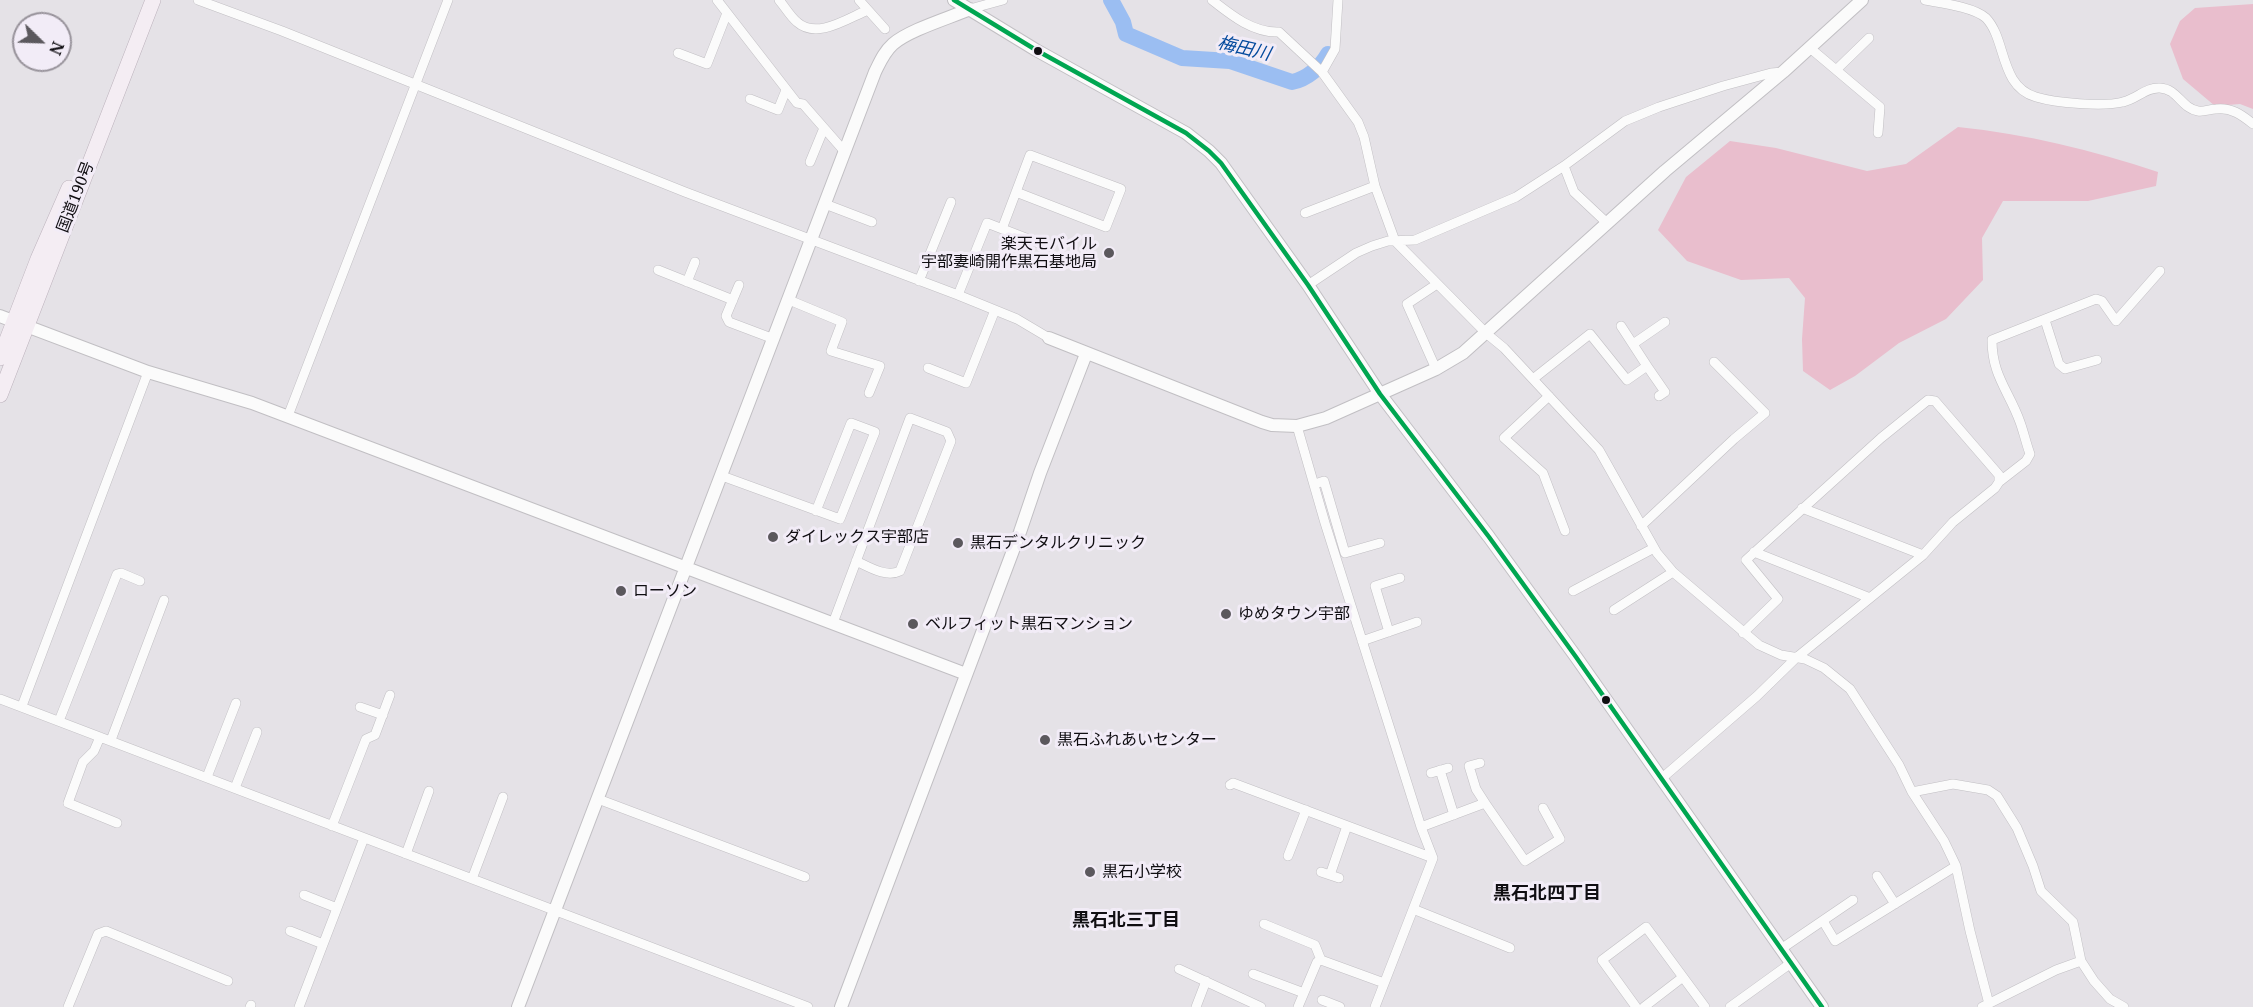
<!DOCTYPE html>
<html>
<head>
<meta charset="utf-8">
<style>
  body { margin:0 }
  #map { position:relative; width:2253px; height:1007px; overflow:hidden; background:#e5e2e7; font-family:"Noto Serif",serif }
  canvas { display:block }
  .north { position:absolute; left:12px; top:12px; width:60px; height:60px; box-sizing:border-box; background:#f2ecf7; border:2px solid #98939b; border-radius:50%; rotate:113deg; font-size:16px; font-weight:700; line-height:24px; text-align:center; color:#100e12 }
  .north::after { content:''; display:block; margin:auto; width:21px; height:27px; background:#5b585d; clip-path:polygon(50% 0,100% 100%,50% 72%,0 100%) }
</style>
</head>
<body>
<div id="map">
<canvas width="2253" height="1007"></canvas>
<div class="north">N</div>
</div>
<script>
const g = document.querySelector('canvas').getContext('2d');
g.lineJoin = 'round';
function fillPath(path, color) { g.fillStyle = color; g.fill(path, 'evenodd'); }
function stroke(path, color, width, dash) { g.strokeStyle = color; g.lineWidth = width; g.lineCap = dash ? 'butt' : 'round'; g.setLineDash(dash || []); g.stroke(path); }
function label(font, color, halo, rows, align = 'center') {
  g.font = font + ' "Noto Serif","Noto Sans JP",serif'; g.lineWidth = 6; g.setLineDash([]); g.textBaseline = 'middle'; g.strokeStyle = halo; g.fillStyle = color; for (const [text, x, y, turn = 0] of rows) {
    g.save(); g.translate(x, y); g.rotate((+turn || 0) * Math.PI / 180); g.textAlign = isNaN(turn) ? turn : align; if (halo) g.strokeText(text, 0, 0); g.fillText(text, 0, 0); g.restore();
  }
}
fillPath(new Path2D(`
  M2253,4v105l-13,-5 -25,2 -32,-27 -13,-35 10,-23 15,-13z
  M1958,127c69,7 134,23 200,45l-2,14 -68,15h-85l-21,37 1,42 -37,39 -47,24 -44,33 -25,14 -27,-19 -1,-32 3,-41 -16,-20 -48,2 -54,-19 -29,-31 28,-53 44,-36 46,7 91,23 39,-7z`), '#e9becd');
stroke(new Path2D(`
  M1111,0l12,22 3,12 56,24 48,3 62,21c15,-3 29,-15 36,-28`), '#9bbef2', 16);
const minor = new Path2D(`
  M198,0l84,31 403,161 273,103 59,24 32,19
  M717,0l80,103 6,1 42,48
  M779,0c6,7 11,16 18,22 20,18 51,-4 71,-12
  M859,0l26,29
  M1212,0c19,15 41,33 67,32l43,40 36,50 6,15 11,49 20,55 92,93 17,14 95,102 58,103 16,19 86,73 22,10 24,4 19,9 26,21 49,76 13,27 32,49 12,25 14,65 19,73
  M1925,0c16,3 49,7 61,18 21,22 13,68 50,79 20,6 67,10 87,5 14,-3 23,-15 37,-14 18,1 21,20 38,23 6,1 12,-2 18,-2 15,-2 26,6 37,15
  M970,9l33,-9
  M1810,48l70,59 -2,26
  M678,53l29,11 20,-51
  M1836,70l33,-32
  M1322,72l13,-23 3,-49
  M750,99l28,11 8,-20
  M810,162l14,-34
  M1564,166l10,26 33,31
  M825,204l47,18
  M1305,213l70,-27
  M1002,229l28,-74 91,34 -15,38 -90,-35
  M658,270l75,30
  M919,281l32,-79
  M687,282l8,-20
  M739,285l-13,31 3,6 45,17
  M1308,285l48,-32 16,-7 16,-5 27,-1 101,-43 48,-31 61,-45 34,-14 64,-21 48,-13 12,-1
  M958,295l29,-72 62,24
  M789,300l53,22 -11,29 49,15 -11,27
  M2045,320l14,44 6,5 32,-9
  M1633,344l32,-22
  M1647,366l18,26 -6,4
  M928,368l38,15 29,-73
  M1436,369l-29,-65 30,-20
  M1533,379l57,-45 37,46 20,-14 -26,-40
  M1549,396l-45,42 39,35 22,58
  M288,416l160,-416
  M1297,426l28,97 96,304 12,31 -58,149
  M722,476l118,43 35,-87 -24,-9 -35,88
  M1999,482l27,-21 4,-7c-4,-11 -6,-21 -10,-32 -11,-31 -28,-46 -28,-82l104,-41 6,2 14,20 44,-50
  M1315,484l9,-3 21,72 35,-10
  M1802,508l121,47
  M1641,526l93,-87 31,-26 -51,-51
  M1754,552l116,46
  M1573,591l81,-43
  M1614,610l59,-38
  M833,623l77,-205 37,14 4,9 -51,130c-14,7 -31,-4 -44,-10
  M1389,632l-14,-46 25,-8
  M1362,641l55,-19
  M0,699l808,308
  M22,706l126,-334
  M360,707l23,8
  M59,721l58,-147 4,-1 19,8
  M100,737l-6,14 -11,11 -15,41 49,20
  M111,740l53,-140
  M1480,763l-11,3 7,23 9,14
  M1440,770l14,45
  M1431,773l17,-5
  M207,777l29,-74
  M1661,779l96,-83 39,-38 127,-103 30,-33 42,-34 4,-6v-7l-64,-74 -7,-1 -47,38 -135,122 32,39 -35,34
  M1230,785l3,-2 200,75
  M235,788l22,-56
  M1912,792l41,-8 35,6 9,6 20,32 16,38 8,25 32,31 8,39 13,20 16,18 14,8
  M598,799l207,78
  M332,826l34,-87 9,-4 15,-40
  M1421,827l64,-24 40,58 35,-22 -17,-31
  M406,854l23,-63
  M1288,856l18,-46
  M1321,872l18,6
  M1330,875l17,-49
  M1877,876l18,28
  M472,879l31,-82
  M304,895l33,13
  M1413,909l97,39
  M1823,921l12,20 121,-75
  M1264,924l51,21 6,15
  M290,931l33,13
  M1781,949l72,-49
  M1179,969l82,38
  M1253,974l51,19
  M1322,1000l18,7
  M68,1007l30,-73 8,-3 122,50
  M250,1007l1,-2
  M299,1007l65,-169
  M1196,1007l10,-26
  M1298,1007l19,-45 4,-2 63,23
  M1636,1007l-34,-47 44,-33 59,80
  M1644,1007l39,-30
  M1730,1007l61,-44
  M1982,1007l74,-37 25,-9`);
const tertiary = new Path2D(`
  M954,0l82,50 150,83 23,18 12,12 87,122 72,109 109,143 87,120 246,350
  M0,316l148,56 104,31 714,271
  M1049,338l213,84 10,3 25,1 29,-8 110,-49 27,-16 202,-182 118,-99 79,-72
  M518,1007l357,-935c5,-10 9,-20 18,-28 16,-14 56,-26 77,-35
  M841,1007l179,-475 20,-59 46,-119`);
const trunk = new Path2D(`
  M0,358l38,-99 31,-71
  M0,395l153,-395`);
stroke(minor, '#c1bfc3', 10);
stroke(tertiary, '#c1bfc3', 14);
stroke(trunk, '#bcb2bc', 16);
stroke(minor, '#fbfbfb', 9);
stroke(tertiary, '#fbfbfb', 12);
stroke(trunk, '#f4edf3', 15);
stroke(new Path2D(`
  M954,0l82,50 150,83 23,18 12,12 87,122 72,109 109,143 87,120 246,350`), '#00a651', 4.5);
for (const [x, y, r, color] of [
  [1038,51,5,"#100e12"],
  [1109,253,6,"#5b585d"],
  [773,537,6,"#5b585d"],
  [958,543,6,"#5b585d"],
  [621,591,6,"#5b585d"],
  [1226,614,6,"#5b585d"],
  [913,624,6,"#5b585d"],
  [1606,700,5,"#100e12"],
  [1045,740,6,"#5b585d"],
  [1090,872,6,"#5b585d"]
]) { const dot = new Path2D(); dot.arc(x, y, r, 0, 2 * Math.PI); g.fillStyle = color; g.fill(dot); stroke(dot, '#f2ecf7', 2); }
label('16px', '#100e12', '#f2ecf7', [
  ["国道190号",76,197,-69]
]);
label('16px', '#100e12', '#f2ecf7', [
  ["楽天モバイル",1097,244,"right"],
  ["宇部妻崎開作黒石基地局",1097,262,"right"],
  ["ダイレックス宇部店",785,537],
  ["黒石デンタルクリニック",970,543],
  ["ローソン",633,591],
  ["ゆめタウン宇部",1238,614],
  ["ベルフィット黒石マンション",925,624],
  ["黒石ふれあいセンター",1057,740],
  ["黒石小学校",1102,872]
], 'left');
label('italic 18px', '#034a9d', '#f2ecf7', [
  ["梅田川",1244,49,13]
]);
label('bold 18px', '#100e12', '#f2ecf7', [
  ["黒石北四丁目",1547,894],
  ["黒石北三丁目",1126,921]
]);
</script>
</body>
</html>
